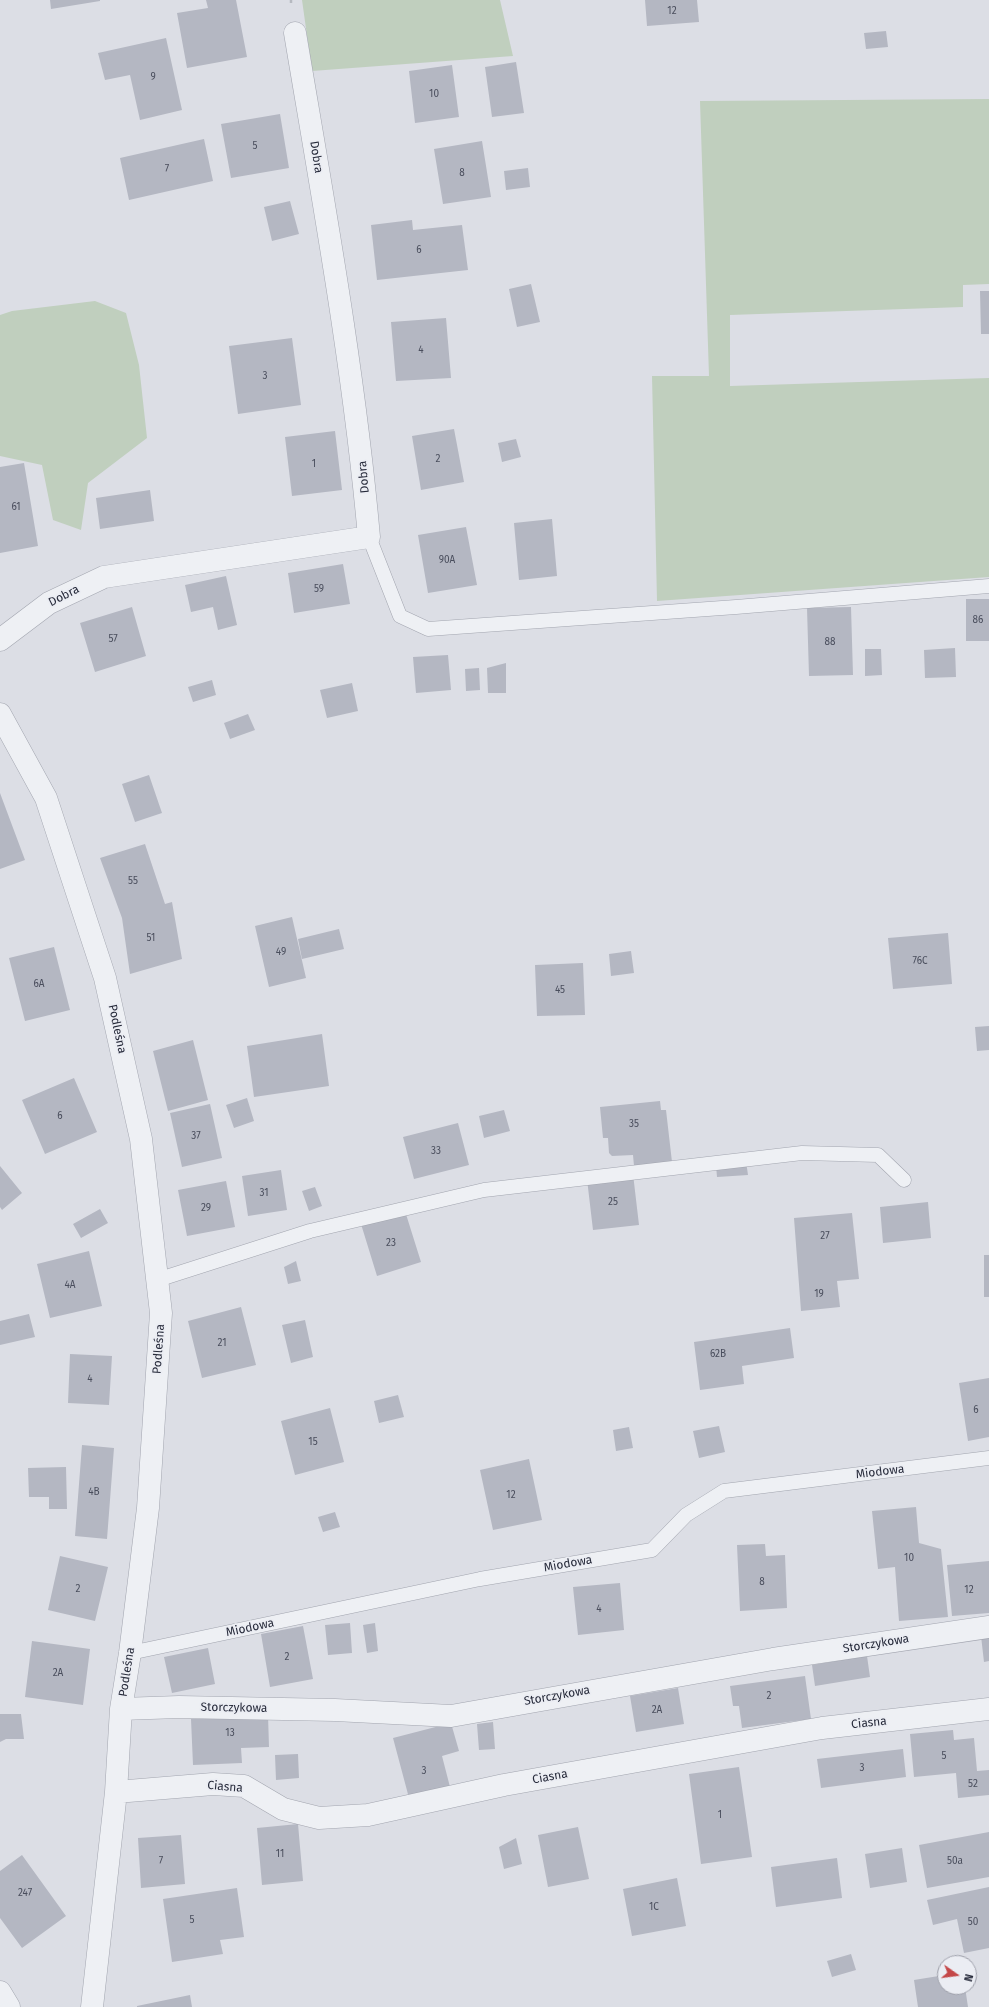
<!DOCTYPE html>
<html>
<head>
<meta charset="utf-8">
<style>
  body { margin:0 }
  #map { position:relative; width:989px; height:2007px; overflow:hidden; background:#dcdee5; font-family:"Fira Sans",sans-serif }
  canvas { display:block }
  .north { position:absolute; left:937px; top:1955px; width:40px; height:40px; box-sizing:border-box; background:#ebedf3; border:1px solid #9d9fa9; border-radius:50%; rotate:104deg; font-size:11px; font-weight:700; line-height:16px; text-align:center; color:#272b3b }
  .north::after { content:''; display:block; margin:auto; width:14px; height:18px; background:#c44748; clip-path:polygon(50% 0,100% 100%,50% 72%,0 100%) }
</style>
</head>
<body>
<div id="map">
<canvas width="989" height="2007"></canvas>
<div class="north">N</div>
</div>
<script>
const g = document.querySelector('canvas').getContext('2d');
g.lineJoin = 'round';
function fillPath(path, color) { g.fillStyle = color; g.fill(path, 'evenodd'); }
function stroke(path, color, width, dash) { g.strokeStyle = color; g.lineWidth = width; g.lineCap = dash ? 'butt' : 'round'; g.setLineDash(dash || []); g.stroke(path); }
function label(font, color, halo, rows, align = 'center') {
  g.font = font + ' "Fira Sans",sans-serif'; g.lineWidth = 3.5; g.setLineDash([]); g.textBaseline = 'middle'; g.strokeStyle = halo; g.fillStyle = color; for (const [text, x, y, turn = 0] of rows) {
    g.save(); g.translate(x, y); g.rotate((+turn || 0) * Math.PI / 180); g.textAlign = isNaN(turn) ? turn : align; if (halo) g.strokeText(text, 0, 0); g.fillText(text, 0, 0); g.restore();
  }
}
fillPath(new Path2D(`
  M302,0h198l13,56 -201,15z
  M989,99v185l-26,1v22l-233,8v71l259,-8v199l-332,24 -5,-225h57l-9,-275z
  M95,301l31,12 13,52 8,73 -59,45 -7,47 -28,-10 -11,-55 -42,-9v-141l12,-4z`), '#c0cfbe');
fillPath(new Path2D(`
  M50,0h50v1l-49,8z
  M206,0h30l11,57 -60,11 -10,-55 31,-5z
  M645,0h52l2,22 -52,4z
  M886,31l2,16 -22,2 -2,-16z
  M166,38l16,72 -42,10 -10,-45 -25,5 -7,-27z
  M516,62l8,51 -32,4 -7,-50z
  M452,65l7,52 -44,6 -6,-52z
  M280,114l9,54 -58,10 -10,-54z
  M204,139l9,42 -84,19 -9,-42z
  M482,141l9,56 -48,7 -9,-55z
  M528,168l2,19 -24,3 -2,-19z
  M290,201l9,33 -27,7 -8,-34z
  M412,220l1,10 49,-5 6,45 -91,10 -6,-55z
  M531,284l9,38 -23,5 -8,-38z
  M980,291h9v43h-8z
  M446,318l5,60 -55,3 -5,-59z
  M292,338l9,67 -63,9 -9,-68z
  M454,429l10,53 -43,8 -9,-54z
  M335,431l7,59 -50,6 -7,-59z
  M516,439l5,18 -19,5 -4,-19z
  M24,463l14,83 -38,7v-86z
  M150,490l4,31 -54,8 -4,-31z
  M552,519l5,57 -38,4 -5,-57z
  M466,527l11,58 -49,8 -10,-58z
  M343,564l7,40 -56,9 -6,-40z
  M226,576l11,49 -19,5 -5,-23 -22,5 -6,-27z
  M966,599h23v42h-23z
  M132,607l14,49 -51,16 -15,-49z
  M851,607l2,68 -44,1 -2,-68z
  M955,648l1,29 -31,1 -1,-28z
  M865,649h16l1,26 -17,1z
  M448,655l3,35 -35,3 -3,-36z
  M506,663v30h-18l-1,-25z
  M479,668l1,22 -14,1 -1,-22z
  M212,680l4,15 -23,7 -5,-15z
  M352,683l6,28 -31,7 -7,-28z
  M248,714l7,16 -25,9 -6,-16z
  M149,775l13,38 -27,9 -13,-38z
  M0,793l25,67 -25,9z
  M145,844l20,60 7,-2 10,57 -52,15 -8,-56 -22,-60z
  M292,917l14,61 -37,9 -14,-61z
  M339,929l5,20 -42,10 -4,-20z
  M948,933l4,51 -59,5 -5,-51z
  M54,947l16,63 -45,11 -16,-63z
  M631,951l3,22 -23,3 -2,-22z
  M583,963l2,52 -48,1 -2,-51z
  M989,1026v24l-12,1 -2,-24z
  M322,1034l7,52 -75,11 -7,-51z
  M193,1040l15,60 -40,11 -15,-60z
  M74,1078l23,54 -52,22 -23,-54z
  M247,1098l7,23 -20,7 -8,-23z
  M660,1101l1,9h5l6,52 -38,4 -1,-11 -21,1 -3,-3 -1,-15h-5l-3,-31z
  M210,1104l12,54 -40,9 -12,-54z
  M504,1110l6,21 -26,7 -5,-22z
  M458,1123l11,42 -55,14 -11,-42z
  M746,1161l2,14 -31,2 -1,-12z
  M0,1166l22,27 -20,17 -2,-3z
  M281,1170l6,40 -39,6 -6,-40z
  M633,1174l6,51 -46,5 -6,-51z
  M226,1181l9,46 -48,9 -9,-46z
  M315,1187l7,19 -13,5 -7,-20z
  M928,1202l3,36 -48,5 -3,-36z
  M100,1209l8,14 -27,15 -8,-14z
  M405,1211l16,51 -44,14 -16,-52z
  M852,1213l7,66 -22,2 3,26 -39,4 -7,-93z
  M89,1251l13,55 -52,12 -13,-54z
  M984,1255h5v42h-5z
  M296,1261l5,20 -13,3 -4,-17z
  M241,1307l15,58 -54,13 -14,-57z
  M29,1314l6,23 -35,8v-24z
  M305,1320l8,37 -22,6 -9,-38z
  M790,1328l4,30 -52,8 2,18 -44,6 -6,-48z
  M70,1354l42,2 -3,49 -41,-2z
  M989,1378v59l-21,4 -9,-58z
  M398,1395l6,22 -25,6 -5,-22z
  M330,1408l14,54 -49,13 -14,-54z
  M719,1426l6,26 -26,6 -6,-27z
  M629,1427l4,21 -17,3 -3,-21z
  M82,1445l32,3 -7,91 -32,-3z
  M529,1459l13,61 -49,10 -13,-60z
  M66,1467l1,42h-18v-12h-20l-1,-29z
  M916,1507l3,36 22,6 7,68 -49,4 -4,-54 -17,2 -6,-58z
  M335,1512l5,15 -17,5 -5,-15z
  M765,1544l1,12 19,-1 2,53 -47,3 -3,-66z
  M60,1556l48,11 -13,54 -47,-11z
  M989,1561v52l-37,3 -5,-51z
  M620,1583l4,47 -46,5 -5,-48z
  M350,1623l2,30 -24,2 -3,-30z
  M375,1623l3,28 -11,2 -4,-28z
  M303,1626l10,53 -43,8 -9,-53z
  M981,1636h8v25l-5,1z
  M32,1641l58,8 -7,56 -58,-8z
  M208,1648l7,36 -43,9 -8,-36z
  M867,1656l3,21 -55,9 -3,-21z
  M805,1676l6,43 -69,9 -3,-22h-6l-3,-20z
  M678,1688l6,36 -48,8 -6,-36z
  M0,1714h21l3,25h-18l-6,3z
  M268,1715l1,32 -28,1 1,15 -49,2 -2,-46z
  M493,1722l2,27 -16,1 -2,-26z
  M451,1723l8,28 -17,5 8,31 -41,11 -16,-60z
  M953,1730l1,10 20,-2 3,33 12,-1v25l-31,3 -2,-25 -42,4 -4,-43z
  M903,1749l3,28 -85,11 -4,-29z
  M298,1754l1,24 -23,2 -1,-25z
  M739,1767l13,90 -51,7 -12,-90z
  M298,1824l5,57 -41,4 -5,-57z
  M578,1827l11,52 -41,8 -10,-52z
  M989,1832v45l-62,11 -8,-43z
  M181,1835l4,49 -44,4 -3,-50z
  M516,1838l6,26 -18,5 -5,-22z
  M902,1848l5,34 -37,6 -5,-34z
  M22,1855l44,61 -44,32 -22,-30v-47z
  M837,1858l5,40 -66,9 -5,-40z
  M677,1878l9,48 -54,10 -9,-47z
  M989,1887v61l-25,5 -7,-34 -24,6 -6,-25z
  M237,1888l7,49 -24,3 3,14 -51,8 -9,-63z
  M851,1954l5,16 -24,7 -5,-16z
  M945,1975v12h20l3,20h-50l-4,-27z
  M190,1995l2,12h-55v-1z`), '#b4b7c2');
const service = new Path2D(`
  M369,537l31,79 28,13 308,-22 253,-21
  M157,1280l153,-49 174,-41 318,-37 76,2 26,25
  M130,1653l350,-74 172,-29 34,-35 38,-24 265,-33`);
const minor = new Path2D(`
  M0,640l49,-37 55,-26 265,-40c-15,-169 -46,-337 -74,-504
  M0,714l46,84 59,180 36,161 20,174 -13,195 -18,145 -9,56 -5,83 -24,215
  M121,1709l58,-2 156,3 116,6 322,-57 216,-32
  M116,1792l97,-8 31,2 39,23 36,9 49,-3 136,-30 318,-57 167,-19`);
const tertiary = new Path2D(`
  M0,1992l9,15`);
stroke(service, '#a2a5af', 15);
stroke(minor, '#a2a5af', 23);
stroke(tertiary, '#a2a5af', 23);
stroke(new Path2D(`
  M291,0v6`), '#b6b9c0', 2.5, [3, 3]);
stroke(service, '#eef0f4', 14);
stroke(minor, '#eef0f4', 22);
stroke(tertiary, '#eef0f4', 22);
label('10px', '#4a4e5d', null, [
  ["12",672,11],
  ["9",153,77],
  ["10",434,94],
  ["5",255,146],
  ["7",167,169],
  ["8",462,173],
  ["6",419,250],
  ["4",421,350],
  ["3",265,376],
  ["2",438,459],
  ["1",314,464],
  ["61",16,507],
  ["90A",447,560],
  ["59",319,589],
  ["86",978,620],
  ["57",113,639],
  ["88",830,642],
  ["55",133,881],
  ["51",151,938],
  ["49",281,952],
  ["76C",920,961],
  ["6A",39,984],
  ["45",560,990],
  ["6",60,1116],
  ["35",634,1124],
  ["37",196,1136],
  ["33",436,1151],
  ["31",264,1193],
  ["25",613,1202],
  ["29",206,1208],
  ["27",825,1236],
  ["23",391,1243],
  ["4A",70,1285],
  ["19",819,1294],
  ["21",222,1343],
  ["62B",718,1354],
  ["4",90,1379],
  ["6",976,1410],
  ["15",313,1442],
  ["4B",94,1492],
  ["12",511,1495],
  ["10",909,1558],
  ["8",762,1582],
  ["2",78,1589],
  ["12",969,1590],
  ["4",599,1609],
  ["2",287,1657],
  ["2A",58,1673],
  ["2",769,1696],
  ["2A",657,1710],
  ["13",230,1733],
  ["5",944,1756],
  ["3",862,1768],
  ["3",424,1771],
  ["52",973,1784],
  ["1",720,1815],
  ["11",280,1854],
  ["7",161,1861],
  ["50a",955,1861],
  ["247",25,1893],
  ["1C",654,1907],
  ["5",192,1920],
  ["50",973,1922]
]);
label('12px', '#272b3b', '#ebedf3', [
  ["Dobra",316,157,81],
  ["Dobra",364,477,-95],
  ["Dobra",64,596,-27],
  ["Podleśna",117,1029,78],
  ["Podleśna",159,1349,-86],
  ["Miodowa",880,1472,-7],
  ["Miodowa",568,1564,-10],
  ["Miodowa",250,1628,-12],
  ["Storczykowa",876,1644,-9],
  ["Podleśna",127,1672,-81],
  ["Storczykowa",557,1696,-10],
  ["Storczykowa",234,1708,1],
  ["Ciasna",869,1723,-6],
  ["Ciasna",550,1777,-10],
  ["Ciasna",225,1787,5]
]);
</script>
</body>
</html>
